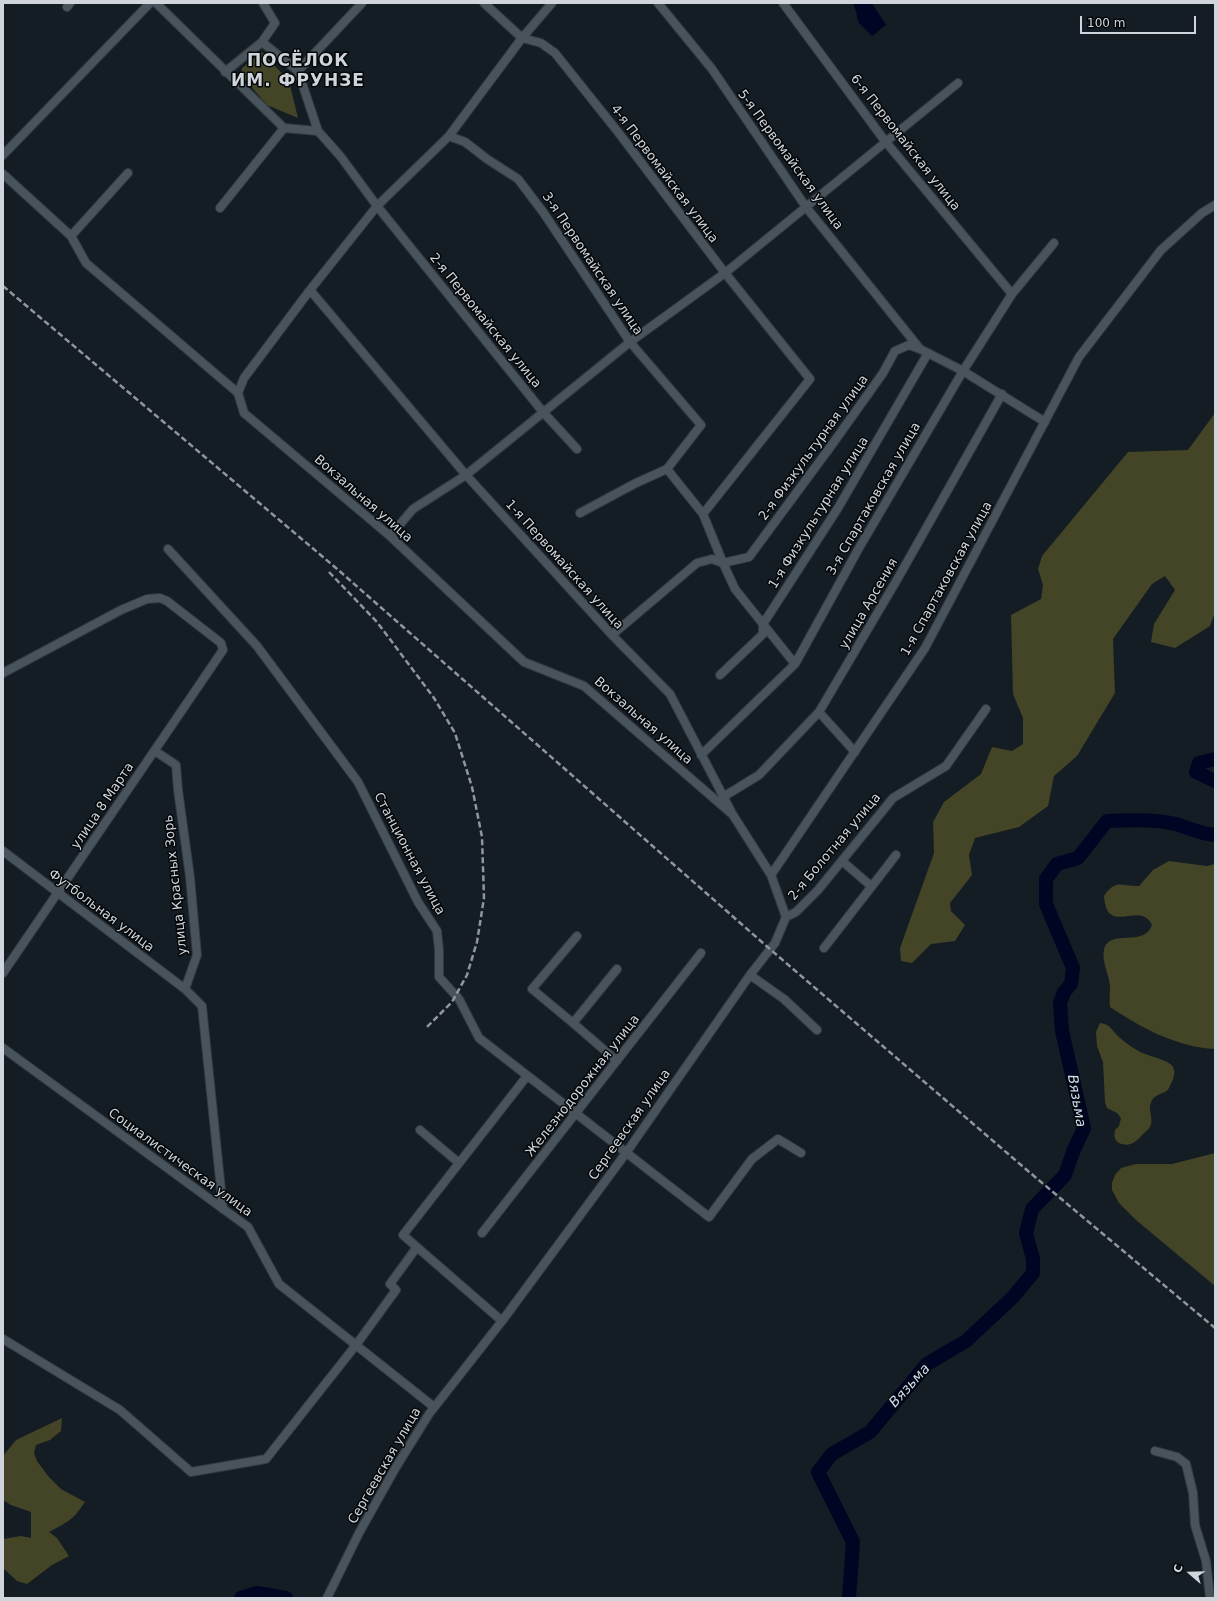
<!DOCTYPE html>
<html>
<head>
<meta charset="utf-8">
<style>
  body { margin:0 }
  #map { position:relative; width:1218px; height:1601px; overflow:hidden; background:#141c24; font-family:"DejaVu Sans",sans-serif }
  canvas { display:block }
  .frame { position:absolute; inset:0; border:4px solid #cfd5da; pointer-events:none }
  .north { position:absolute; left:1170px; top:1553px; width:40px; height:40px; -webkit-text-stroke:3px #040709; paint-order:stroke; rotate:290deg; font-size:11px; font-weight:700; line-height:16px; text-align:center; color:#cfd5da }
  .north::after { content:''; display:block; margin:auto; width:14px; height:18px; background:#cfd5da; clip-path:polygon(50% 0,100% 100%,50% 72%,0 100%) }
  .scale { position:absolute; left:1080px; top:16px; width:116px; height:18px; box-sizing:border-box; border:2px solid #cfd5da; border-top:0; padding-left:5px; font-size:12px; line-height:14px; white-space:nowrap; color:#cfd5da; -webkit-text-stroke:3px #040709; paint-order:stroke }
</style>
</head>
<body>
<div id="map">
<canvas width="1218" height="1601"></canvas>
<div class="frame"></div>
<div class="north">С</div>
<div class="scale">100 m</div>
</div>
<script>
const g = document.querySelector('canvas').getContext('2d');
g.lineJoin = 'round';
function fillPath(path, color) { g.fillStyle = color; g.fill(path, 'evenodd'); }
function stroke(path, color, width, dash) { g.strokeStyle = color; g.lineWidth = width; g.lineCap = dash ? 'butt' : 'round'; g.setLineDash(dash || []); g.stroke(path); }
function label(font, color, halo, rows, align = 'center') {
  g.font = font + ' "DejaVu Sans",sans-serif'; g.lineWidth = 3; g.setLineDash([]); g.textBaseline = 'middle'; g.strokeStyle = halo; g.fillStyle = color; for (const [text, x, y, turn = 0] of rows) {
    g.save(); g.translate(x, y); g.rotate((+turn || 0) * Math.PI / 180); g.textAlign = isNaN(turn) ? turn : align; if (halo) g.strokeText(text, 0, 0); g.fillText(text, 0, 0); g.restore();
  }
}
fillPath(new Path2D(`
  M262,52l27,29 9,37 -31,-13 -26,-30 1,-7z
  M1215,413v199l-5,14 -35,22 -24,-6 3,-18 21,-34 -10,-14 -13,8 -39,55 2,54 -38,63 -23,20 -6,30 -29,21 -44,11 -6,17 3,20 -22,28 1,8 14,14 -10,16 -24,3 -19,19 -11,-2 -1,-13 34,-95 -1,-31 11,-20 37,-28 11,-27 20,4 11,-7v-26l-10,-24 -2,-79 30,-16 2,-14 -5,-16 4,-13 86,-104 60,-2z
  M1169,861l38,5 8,-2v185c-39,-2 -73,-21 -105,-42 -1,-7 0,-13 0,-19 0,-13 -9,-26 -6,-39 6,-21 40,-1 48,-24 -12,-26 -45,13 -48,-29 12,-18 18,-9 35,-10l14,-16z
  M1100,1023c11,1 12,8 19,14 6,5 12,10 18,13 8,6 32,9 36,17 4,8 -2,16 -5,23 -5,4 -12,4 -16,10 -5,9 1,16 -1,24 -1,5 -4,6 -8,10 -6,7 -13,14 -24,9 -5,-3 -5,-8 -4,-13l4,-4 2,-8 -4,-5 -10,-5 -2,-6 -2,-40 -6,-16 -1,-14z
  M1215,1153v133l-79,-66 -17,-17 -7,-13v-7l3,-8 6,-7 15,-4h36z
  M62,1418l-1,13 -11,9 -14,5 -2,8 3,8 11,15 13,13 24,13c-12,18 -17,20 -36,30l8,6 12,18 -17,9 -25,19 -10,-3 -14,-13v-29l18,-3 10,2v-26l-20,-7 -8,-5v-44l13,-16z`), '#434526');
fillPath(new Path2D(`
  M853,3h19l14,22 -14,11 -14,-14 -2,-11z`), '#000524');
stroke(new Path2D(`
  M1215,759l-16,4 -3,9 19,9
  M241,1598l16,-5 29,5
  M849,1598l4,-56 -35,-70 14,-18 38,-22 57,-68 39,-23 46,-43 21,-25v-14l-7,-26 6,-24 33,-34 8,-23 11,-24 -22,-97 -2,-28 4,-11 7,-8 2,-16 -27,-64v-25l11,-15 21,-6 29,-37c22,-1 48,-2 69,3 13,4 25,10 39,11`), '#000524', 14);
const minor = new Path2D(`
  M156,3l128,125 34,3 23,26 36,49 166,206 34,37
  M484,3l38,35 19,5 14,10 63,79 107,141 85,106 -107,135
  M658,3l54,66 94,138 114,142 43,22 82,51
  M783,3l102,138 127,153
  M67,7l3,-4
  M262,42l36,29 20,60
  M298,71l64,-68
  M225,72l37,-30 13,-19 -12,-20
  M449,136l16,6 22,17 31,20 25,33 87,130 71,83 -34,44 -31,14 -56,30
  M3,155l147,-152
  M3,174l68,62 15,27 152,130 6,20 146,123 134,126 60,24 149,129
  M220,208l64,-80
  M71,236l57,-63
  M310,290l156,185 146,160 58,59 63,121 38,60
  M238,393l6,-15 66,-88 67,-84 72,-70 73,-98 30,-35
  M667,469l36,45 20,49 12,26 60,75
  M390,536l23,-27 53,-34 164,-133 95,-69 233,-190
  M168,549l89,97 101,136 60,120 19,29 2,19v27l20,22 20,39 230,179 43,-58 26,-20 23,14
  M612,635l85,-72 15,-4 11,4 26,-6 82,-111 52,-73 12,-22 14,-6 11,4
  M3,673l118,-63 26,-11 13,-1 7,3 54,42 2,7 -220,323
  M720,675l43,-41v-10l75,-116 90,-155
  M819,712l36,40
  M155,751l21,14 2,25 12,87 7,78 -12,34 17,17 21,203
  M701,755l94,-91 64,-116 104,-177 49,-77 42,-51
  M723,797l36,-22 60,-63 79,-134 104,-184
  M3,851l182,138
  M842,861l29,25
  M786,917l10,-5 22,-22 75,-92 53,-32 40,-57
  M577,936l-45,53 41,34 44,38
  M824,948l72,-93
  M750,975l34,24 33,31
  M573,1023l44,-54
  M3,1048l245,179 31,57 155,123
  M420,1130l39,33
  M482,1233l219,-280
  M502,1321l-99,-86 124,-159
  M3,1339l117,71 71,62 75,-13 90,-114 40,-55 -6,-6 27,-37
  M1155,1451l22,6 9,7 7,29 2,32 11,36 4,37
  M327,1598l32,-65 37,-66 33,-53 73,-93 124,-168 124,-178 25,-32 11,-26 -15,-42 154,-227 154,-291 82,-107 41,-37 13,-8`);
stroke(minor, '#33383e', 10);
stroke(minor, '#49535b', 8);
stroke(new Path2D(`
  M3,286l333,282 435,382 257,221 187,157
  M329,572l48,50 57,76 21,35 17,54 10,50 2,61 -7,44 -10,33 -15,27 -25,25`), '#90969c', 2.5, [6, 3]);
label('13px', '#cfd5da', '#040709', [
  ["6-я Первомайская улица",905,143,52],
  ["5-я Первомайская улица",790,160,54],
  ["4-я Первомайская улица",664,174,53],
  ["3-я Первомайская улица",592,264,56],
  ["2-я Первомайская улица",485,321,51],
  ["2-я Физкультурная улица",814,448,-54],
  ["Вокзальная улица",363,499,41],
  ["3-я Спартаковская улица",874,499,-60],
  ["1-я Физкультурная улица",819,513,-58],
  ["1-я Первомайская улица",564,565,48],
  ["1-я Спартаковская улица",947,579,-61],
  ["улица Арсения",869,604,-60],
  ["Вокзальная улица",643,721,41],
  ["улица 8 Марта",103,806,-56],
  ["2-я Болотная улица",835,847,-50],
  ["Станционная улица",409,854,62],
  ["улица Красных Зорь",176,885,-96],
  ["Футбольная улица",101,911,37],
  ["Железнодорожная улица",583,1086,-52],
  ["Сергеевская улица",630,1125,-55],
  ["Социалистическая улица",180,1163,36],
  ["Сергеевская улица",385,1466,-60]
]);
label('italic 14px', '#cbddf7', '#040709', [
  ["Вязьма",1076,1101,80],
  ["Вязьма",910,1386,-48]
]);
g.letterSpacing = '1px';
label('bold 17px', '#cfd5da', '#040709', [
  ["ПОСЁЛОК",298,62],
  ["ИМ. ФРУНЗЕ",298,82]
]);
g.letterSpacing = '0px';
</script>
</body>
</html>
